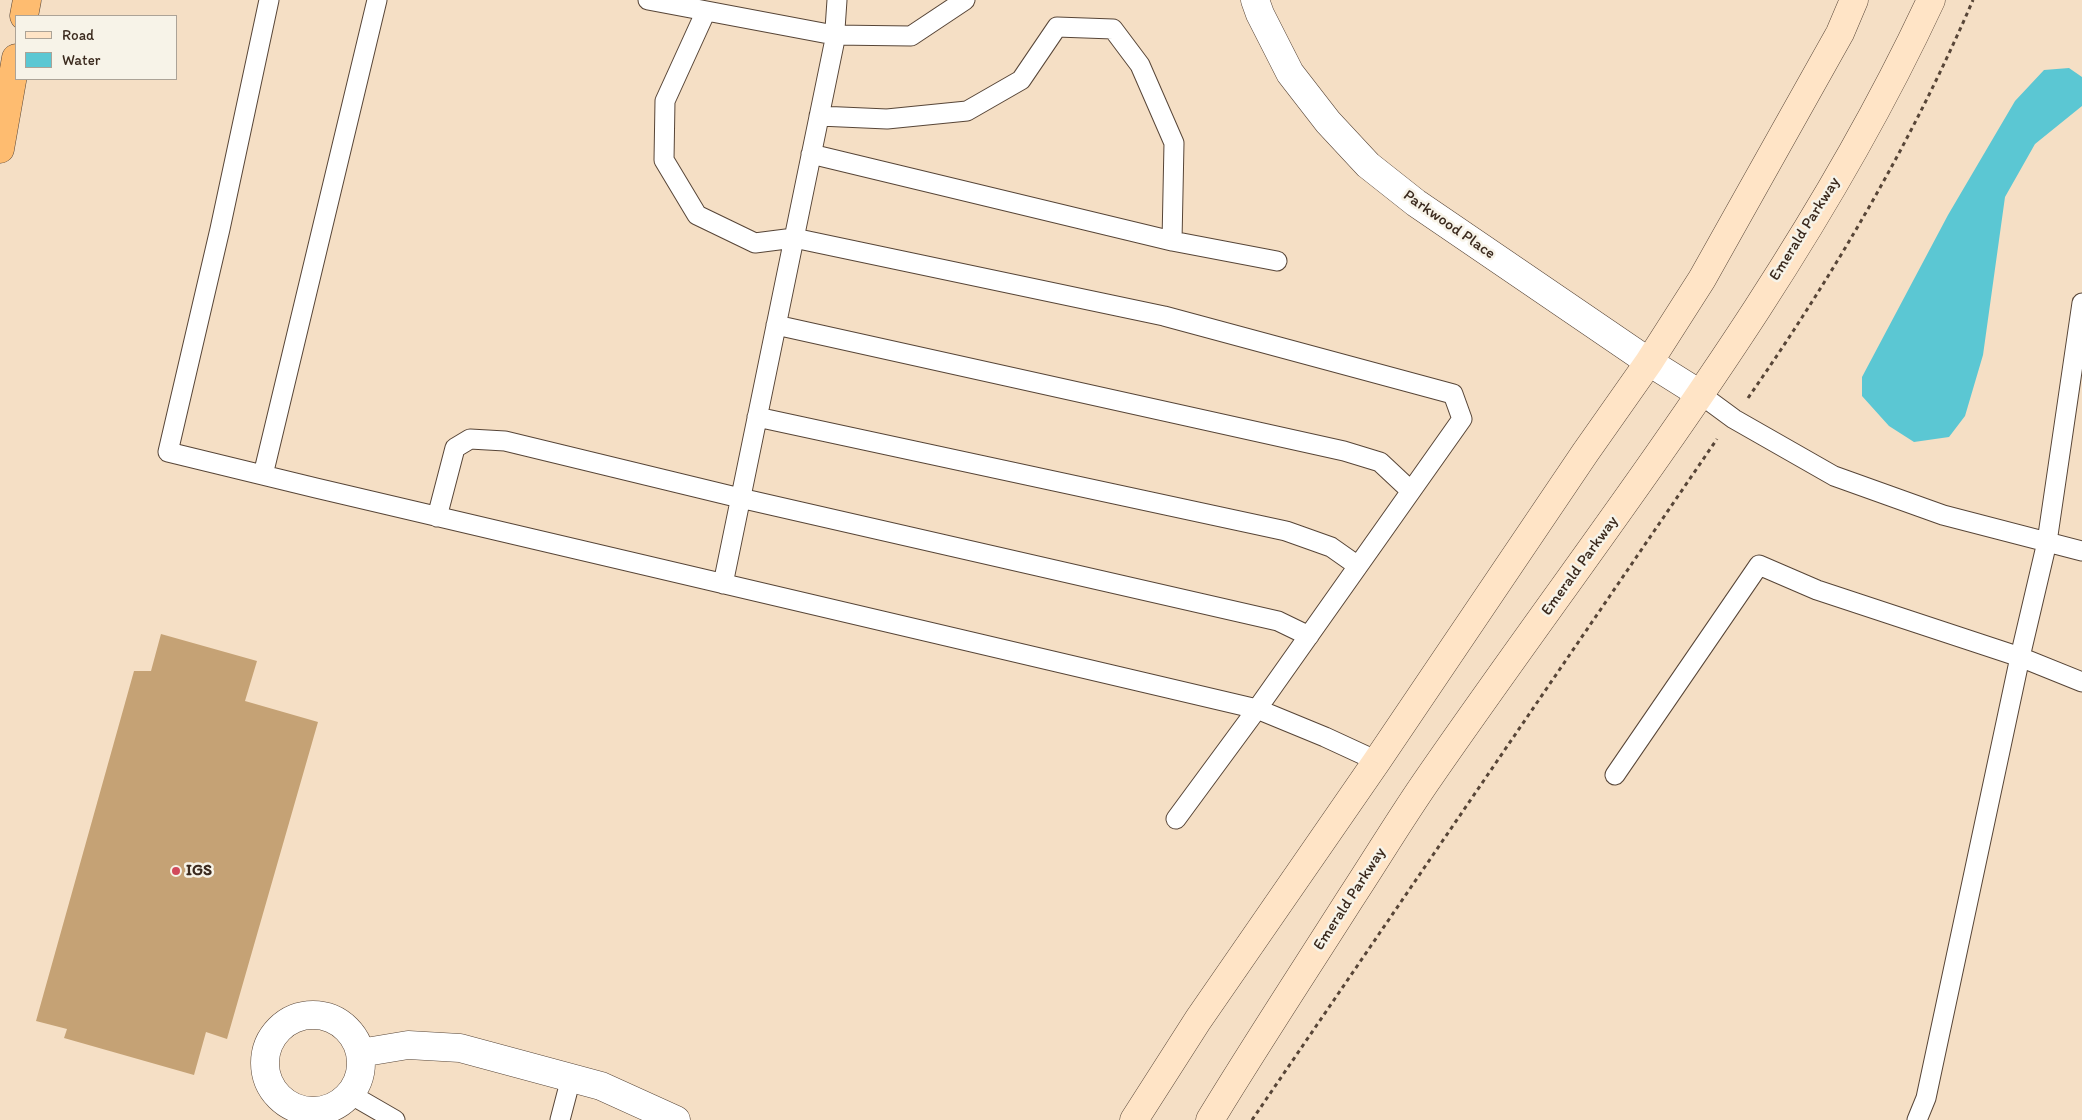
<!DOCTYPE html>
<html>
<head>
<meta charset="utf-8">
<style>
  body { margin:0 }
  #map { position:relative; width:2082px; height:1120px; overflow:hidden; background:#f5dfc5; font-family:Itim,sans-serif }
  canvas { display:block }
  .legend { position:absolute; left:15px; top:15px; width:162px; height:65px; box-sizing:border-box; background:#f7f3e8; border:1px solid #aca397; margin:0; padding:6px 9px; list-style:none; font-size:15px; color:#3b2a1e }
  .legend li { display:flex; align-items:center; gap:10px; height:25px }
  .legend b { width:25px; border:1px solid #aca397 }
</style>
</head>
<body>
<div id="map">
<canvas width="2082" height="1120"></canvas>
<ul class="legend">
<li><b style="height:6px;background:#ffe4c6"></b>Road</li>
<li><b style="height:14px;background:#5bc7d3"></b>Water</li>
</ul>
</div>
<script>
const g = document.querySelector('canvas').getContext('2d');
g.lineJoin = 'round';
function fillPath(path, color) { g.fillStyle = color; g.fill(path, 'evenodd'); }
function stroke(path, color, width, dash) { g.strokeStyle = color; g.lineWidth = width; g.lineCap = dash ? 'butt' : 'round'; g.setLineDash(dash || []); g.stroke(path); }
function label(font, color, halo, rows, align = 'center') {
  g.font = font + ' Itim,sans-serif'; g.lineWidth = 5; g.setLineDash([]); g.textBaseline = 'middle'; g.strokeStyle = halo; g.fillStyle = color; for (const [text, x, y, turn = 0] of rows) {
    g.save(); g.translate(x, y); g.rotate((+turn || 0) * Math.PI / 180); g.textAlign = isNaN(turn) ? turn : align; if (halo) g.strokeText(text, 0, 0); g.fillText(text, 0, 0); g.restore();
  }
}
fillPath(new Path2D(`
  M2069,68l13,9v29l-47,38 -30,53 -22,158 -18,61 -16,21 -35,5 -25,-16 -27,-30v-19l86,-162 67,-114 29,-31z`), '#5bc7d3');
fillPath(new Path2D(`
  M161,634l96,27 -12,40 73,21 -91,317 -21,-7 -12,43 -130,-37 3,-9 -31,-8 98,-350h17z`), '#c5a275');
const lane = new Path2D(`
  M269,0l-49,229 -52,223 148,36 941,221 68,28 52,24
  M648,0l186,35 77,1 54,-36
  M706,11l-41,90 -1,59 33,55 58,28 39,-5 370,78 289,78 9,25 -205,290 -81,110
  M811,154l361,87 2,-98 -34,-78 -27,-36 -56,-2 -36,53 -54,31 -80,8 -68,-3
  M1172,241l105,20
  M776,325l568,126 36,11 31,29
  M1700,394l34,25 100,57 109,39 139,36
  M757,417l529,114 45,16 27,19
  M263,475l114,-475
  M437,517l18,-69 15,-9 35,2 235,57 538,123 31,15
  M723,584l111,-540 3,-44
  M1615,775l144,-210 58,25 203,67 62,25
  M350,1094l45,26
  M560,1120l11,-42
  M1917,1120l9,-22 94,-441 27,-115 35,-239`);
const street = new Path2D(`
  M1255,0l5,14 30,59 38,49 40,43 48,38 233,159 51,32
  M265 1063a48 48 0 1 1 96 0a48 48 0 1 1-96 0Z
  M360,1053l48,-8 52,3 141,38 75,34`);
const secondary = new Path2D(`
  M1134,1120l64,-100 179,-259 208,-308 64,-91 53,-83 138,-246 14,-33
  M1210,1120c45,-74 93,-147 140,-221 27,-41 52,-83 80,-123 175,-253 371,-496 501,-776`);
const highway = new Path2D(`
  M24,16l3,-16
  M0,149l16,-91`);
stroke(lane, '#574537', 21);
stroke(street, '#574537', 29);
stroke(secondary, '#574537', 29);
stroke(highway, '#574537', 29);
stroke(new Path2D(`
  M1748,398c87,-125 164,-257 225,-398
  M1252,1120l465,-681`), '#574537', 3, [4, 4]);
stroke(lane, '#fff', 19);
stroke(street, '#fff', 28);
stroke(secondary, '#ffe4c6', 28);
stroke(highway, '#febc70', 28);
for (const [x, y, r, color] of [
  [176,871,5,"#d1495b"]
]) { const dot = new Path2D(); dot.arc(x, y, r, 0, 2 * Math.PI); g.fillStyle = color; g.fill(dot); stroke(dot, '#f7f3e8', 2); }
label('16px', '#3b2a1e', '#f7f3e8', [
  ["Parkwood Place",1449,225,35],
  ["Emerald Parkway",1805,229,-58],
  ["Emerald Parkway",1580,566,-54],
  ["Emerald Parkway",1350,899,-57]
]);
label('bold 16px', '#3b2a1e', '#f7f3e8', [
  ["IGS",186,871]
], 'left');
</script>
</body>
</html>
